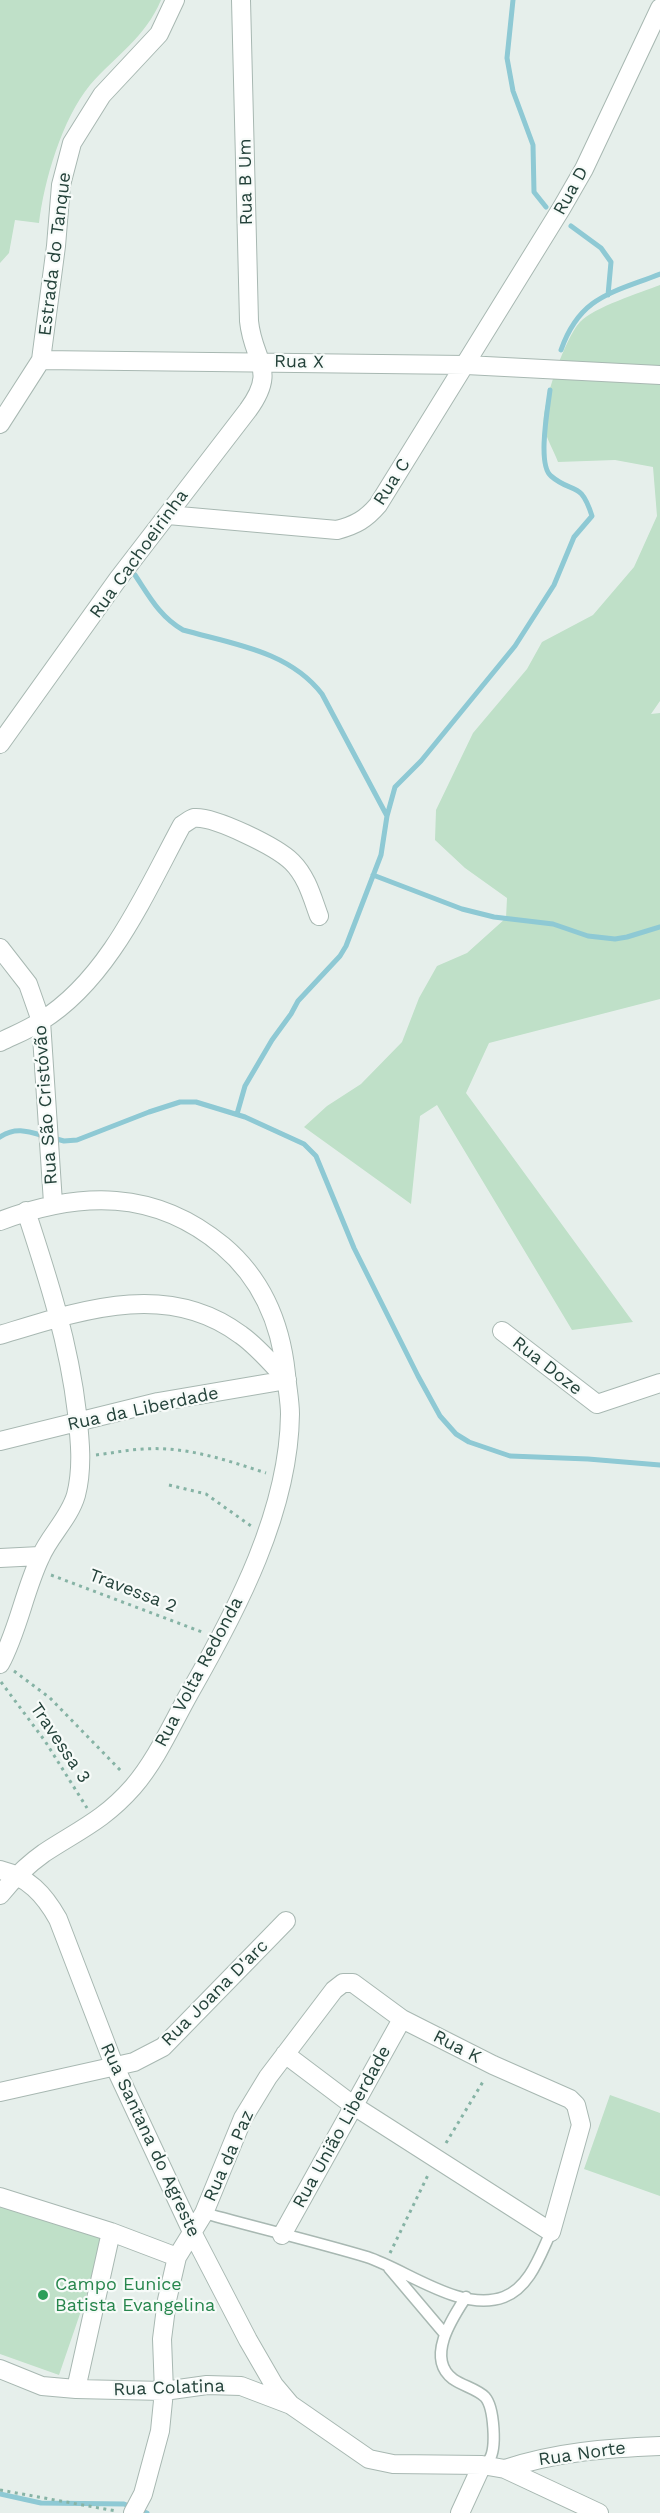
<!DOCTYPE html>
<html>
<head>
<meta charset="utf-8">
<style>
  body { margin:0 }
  canvas { display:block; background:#e6efeb }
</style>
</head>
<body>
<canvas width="660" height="2513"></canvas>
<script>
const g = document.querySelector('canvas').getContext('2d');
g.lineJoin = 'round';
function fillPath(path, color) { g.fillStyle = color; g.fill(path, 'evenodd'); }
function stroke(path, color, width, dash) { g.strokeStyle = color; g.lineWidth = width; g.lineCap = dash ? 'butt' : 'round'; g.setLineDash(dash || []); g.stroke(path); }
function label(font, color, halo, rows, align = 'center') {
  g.font = font + ' "Work Sans",sans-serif'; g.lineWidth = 4.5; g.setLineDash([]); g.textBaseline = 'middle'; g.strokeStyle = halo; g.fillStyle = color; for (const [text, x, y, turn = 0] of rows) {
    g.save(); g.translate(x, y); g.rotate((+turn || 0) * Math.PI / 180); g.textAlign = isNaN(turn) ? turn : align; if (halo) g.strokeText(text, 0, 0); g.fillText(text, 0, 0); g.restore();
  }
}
fillPath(new Path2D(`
  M0,0h161c-16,38 -45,55 -71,85 -28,34 -46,96 -51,138l-24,-3 -6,33 -9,10z
  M660,285v416l-9,13 9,-1v286l-171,44 -23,50 167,229 -61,8 -135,-225 -17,11 -9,88 -107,-77 23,-21 34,-22 41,-42 17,-44 18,-32 30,-13 39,-35 1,-20 -42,-30 -30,-28 1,-30 37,-77 54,-64 15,-27 51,-27 41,-48 23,-51 -4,-49 -38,-7 -57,2c-4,-11 -12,-24 -14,-35 -3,-21 21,-89 36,-105 14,-15 60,-29 80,-37z
  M610,2095l50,18v83l-76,-27z
  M0,2201l107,34 -48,140 -59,-21z`), '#bfe0c8');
stroke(new Path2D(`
  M513,0l-6,58 6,33 20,54 1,47 12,15
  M571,226l30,22 10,14 -3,33
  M561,350c19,-54 51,-57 99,-76
  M135,575c14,21 25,42 48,55 50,14 106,21 139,64l65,122
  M373,875l89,34 32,8 59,7 35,12 27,3 12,-2 33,-10
  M237,1114l8,-28 27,-46 19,-26 7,-13 42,-45 6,-10 35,-91 6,-39 8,-29 26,-26 94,-115 39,-61 20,-48 18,-21c-12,-37 -19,-21 -41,-40 -14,-11 -3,-69 -1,-86
  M0,1137c15,-10 27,-6 44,-1
  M53,1138l11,3 13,-1 72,-28 31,-10h16l49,15 59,27 12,12 38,92 64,128 22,40 16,18 13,8 41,14 78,3 72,6
  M0,2494l41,9 83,1 23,9`), '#8ec9d4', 5);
const lane = new Path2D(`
  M204,2213c54,15 109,28 163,44 40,13 94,56 137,40 26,-10 36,-42 47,-65
  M389,2268l55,65
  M466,2297c-13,20 -41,61 -13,82 10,7 24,10 32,18 9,10 12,52 4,63 -1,2 -5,3 -7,5`);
const street = new Path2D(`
  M41,360l425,5 194,10
  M0,424l41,-64 15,-114 5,-61 11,-42 30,-48 57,-61 16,-34
  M168,515l169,15c19,-5 29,-11 41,-25l183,-296 23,-40 76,-161
  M0,744l118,-165 130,-169c30,-41 5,-48 1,-89l-8,-321
  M0,948l28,36 13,37 12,182
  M0,1042c14,-7 28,-12 41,-21 68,-42 104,-128 141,-196 4,-2 8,-6 12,-7 20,-2 83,29 98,44 15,15 20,35 27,54
  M0,1221c80,-30 155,-32 223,25 39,33 58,79 63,128 1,13 4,27 4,40 -1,97 -53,196 -100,278 -18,32 -33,67 -57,95 -29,33 -54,43 -89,66 -17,12 -31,26 -44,42
  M502,1331l95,73 63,-21
  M0,1335c79,-24 167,-56 241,0 17,12 31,29 46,45
  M0,1441l158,-39 129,-22
  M0,1558l40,-2
  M0,1664c18,-33 24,-72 40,-106 9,-22 29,-39 36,-63 7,-27 4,-55 1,-82 -8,-70 -29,-135 -51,-202
  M0,1870c28,7 44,24 58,49l56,146 79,169 55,106 26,45 16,19
  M0,2092l134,-30 29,-15 123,-126
  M0,2197l111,35 66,25
  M282,2235l120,-216
  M0,2369l42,17 34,3 88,2 43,-6 34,1 50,19 78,54 24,5 89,1 23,4 94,44
  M76,2389l35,-157
  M505,2469c50,-17 103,-21 155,-23
  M133,2513l10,-19 17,-63 4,-40 -2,-52 5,-39 10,-43 27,-44 39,-95 25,-41 66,-87 9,-7h10l49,36 91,46 77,34 6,6 5,20 -30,107 -197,-126 -69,-52
  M460,2513l22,-48`);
stroke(lane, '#a8b8b2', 13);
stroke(street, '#a8b8b2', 20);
stroke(new Path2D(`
  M96,1455c16,-2 31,-5 47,-6 43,-3 83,11 123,24
  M169,1485l37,9 45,32
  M51,1575l151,57
  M14,1671l36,27 73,75
  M1,1682l44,59 42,67
  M446,2143l38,-63
  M390,2253l38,-78
  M0,2490l116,21`), '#86b3a5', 3, [3, 4.5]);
stroke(lane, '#fff', 10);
stroke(street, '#fff', 18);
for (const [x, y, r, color] of [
  [43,2295,6,"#2e9e5b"]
]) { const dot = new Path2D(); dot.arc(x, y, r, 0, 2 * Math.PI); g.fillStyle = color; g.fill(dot); stroke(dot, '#f7fbf9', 2); }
label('18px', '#24423a', '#f7fbf9', [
  ["Rua B Um",246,182,-91],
  ["Rua D",571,191,-61],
  ["Estrada do Tanque",55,254,-83],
  ["Rua X",299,362,1],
  ["Rua C",392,482,-57],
  ["Rua Cachoeirinha",139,554,-54],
  ["Rua São Cristóvão",46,1105,-94],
  ["Rua Doze",547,1366,38],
  ["Rua da Liberdade",143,1409,-12],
  ["Travessa 2",133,1591,21],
  ["Rua Volta Redonda",199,1672,-62],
  ["Travessa 3",60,1743,56],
  ["Rua Joana D'arc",215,1993,-45],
  ["Rua K",457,2047,27],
  ["Rua União Liberdade",342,2127,-61],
  ["Rua Santana do Agreste",150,2140,65],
  ["Rua da Paz",229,2156,-66],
  ["Rua Colatina",169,2388,-2],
  ["Rua Norte",582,2454,-8]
]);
label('18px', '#27864d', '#f7fbf9', [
  ["Campo Eunice",55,2285],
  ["Batista Evangelina",55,2306]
], 'left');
</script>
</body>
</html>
